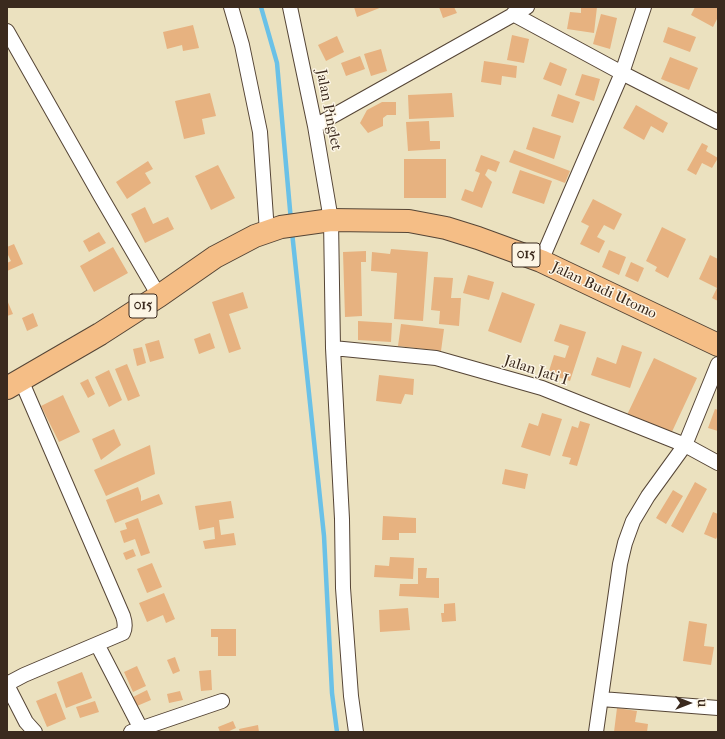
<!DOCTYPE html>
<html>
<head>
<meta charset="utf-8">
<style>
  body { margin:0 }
  #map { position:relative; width:725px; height:739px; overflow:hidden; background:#ebe1bf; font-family:"IM FELL French Canon",serif }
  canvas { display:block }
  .frame { position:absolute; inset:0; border:8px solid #3b2a1e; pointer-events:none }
  .north { position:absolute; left:669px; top:683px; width:40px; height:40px; -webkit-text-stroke:3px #fcf5e5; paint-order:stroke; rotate:90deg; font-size:11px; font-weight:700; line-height:16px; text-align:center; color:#3b2a1e }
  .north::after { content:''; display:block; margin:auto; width:14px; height:18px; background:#3b2a1e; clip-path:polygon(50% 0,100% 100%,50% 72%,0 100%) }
</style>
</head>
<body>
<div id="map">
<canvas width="725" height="739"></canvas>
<div class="frame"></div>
<div class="north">U</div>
</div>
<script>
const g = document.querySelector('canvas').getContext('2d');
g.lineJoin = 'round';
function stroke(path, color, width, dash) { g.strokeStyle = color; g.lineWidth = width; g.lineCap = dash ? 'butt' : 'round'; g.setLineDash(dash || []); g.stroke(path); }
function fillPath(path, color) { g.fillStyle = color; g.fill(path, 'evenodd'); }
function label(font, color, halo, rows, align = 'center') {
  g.font = font + ' "IM FELL French Canon",serif'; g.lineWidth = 3; g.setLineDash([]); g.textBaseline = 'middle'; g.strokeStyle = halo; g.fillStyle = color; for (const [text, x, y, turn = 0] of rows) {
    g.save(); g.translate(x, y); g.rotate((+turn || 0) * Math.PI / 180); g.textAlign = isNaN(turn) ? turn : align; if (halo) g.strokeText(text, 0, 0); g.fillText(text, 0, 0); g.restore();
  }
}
stroke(new Path2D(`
  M261,7l16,56 14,158
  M292,232l32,304 8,157 5,39`), '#6ac1e7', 4.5);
fillPath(new Path2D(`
  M354,7h28l-25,10z
  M439,7h15l3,6 -14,5z
  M581,7h16l-3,26 -27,-4 3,-17 11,1z
  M695,7h23v10l-5,10 -22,-12z
  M601,14l16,4 -7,31 -17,-5z
  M193,25l6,23 -16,3 -1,-6 -15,4 -4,-17z
  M668,27l28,10 -6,15 -27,-10z
  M512,35l17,4 -5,24 -17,-3z
  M337,36l7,16 -18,9 -8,-16z
  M381,49l6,22 -16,5 -7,-22z
  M360,56l5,13 -19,7 -5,-13z
  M670,57l28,11 -9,22 -28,-11z
  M484,61l33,5 -1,12 -14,-2 -1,9 -20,-3z
  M550,62l17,7 -6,17 -18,-7z
  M582,74l18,5 -6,22 -19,-6z
  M210,93l6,23 -14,3 3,15 -21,5 -9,-38z
  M452,93l2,24 -45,2 -1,-24z
  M558,94l22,8 -7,21 -22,-7z
  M382,102h14v13h-9l-4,3v8l-15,7 -8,-10 7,-13z
  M636,105l32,18 -5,10 -12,-7 -7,14 -21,-12z
  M429,121l1,20h10v8l-32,2 -2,-29z
  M533,127l28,9 -7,23 -28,-10z
  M702,143l6,3 -2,5 12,7 -6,10 -10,-5 -6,12 -9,-5z
  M514,150l56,21 -5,12 -56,-21z
  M481,155l19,7 -4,10 -8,-3 -3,6 7,7 -10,26 -21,-8 4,-11 8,3 7,-19 -5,-2z
  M404,159h42v39h-42z
  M148,161l5,8 -8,4 6,10 -24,16 -11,-17z
  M218,165l17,33 -24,12 -16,-34z
  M520,170l32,11 -8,23 -32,-11z
  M593,199l29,15 -8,16 -10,-5 -7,12 8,4 -6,12 -19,-9 9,-18 -8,-4z
  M145,207l8,17 15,-7 6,12 -29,14 -14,-29z
  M662,227l24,12 -18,39 -13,-7 2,-4 -11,-6z
  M99,232l7,11 -17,9 -6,-11z
  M14,244l9,20 -16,7v-8l4,-2 -4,-8v-6z
  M113,247l15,26 -34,19 -14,-26z
  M391,249l37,3 -5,69 -29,-2 3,-46 -26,-2 1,-19 18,2z
  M609,250l17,7 -7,18 -17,-8z
  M366,251v11h-5l1,54 -17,1 -2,-65z
  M710,255l8,4v42l-6,-3 5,-10 -18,-9z
  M631,262l13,6 -6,14 -13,-6z
  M468,275l26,7 -5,18 -26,-7z
  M434,277l19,1 -2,20h10l-2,28 -20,-2 1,-13 -9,-1z
  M243,292l5,16 -19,6 12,35 -12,4 -17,-51z
  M502,292l33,12 -14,39 -33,-12z
  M7,300l6,14 -6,2z
  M33,313l5,13 -11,5 -5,-13z
  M358,321l34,2 -1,19 -33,-2z
  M401,324l43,5 -3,22 -43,-5z
  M560,324l26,8 -16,49 -22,-7 6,-19 11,3 4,-12 -15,-5z
  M210,333l5,15 -16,6 -5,-15z
  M159,340l5,18 -14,4 -5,-18z
  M622,345l20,7 -12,36 -39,-13 6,-18 19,7z
  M142,347l4,16 -9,3 -4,-17z
  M654,358l43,20 -27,58 -43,-21z
  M127,364l13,32 -12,5 -13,-32z
  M109,370l13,30 -13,7 -14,-30z
  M379,375l35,4 -1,16 -8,-1 -4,10 -25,-3z
  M88,379l7,15 -7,4 -8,-15z
  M63,395l17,37 -21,10 -18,-36z
  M715,409l3,1v21l-10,-3z
  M542,413l20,6 -12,37 -29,-9 8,-24 9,3z
  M580,421l10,3 -13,42 -8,-2 2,-6 -9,-2 10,-30 6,2z
  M114,429l7,16 -20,15 -9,-21z
  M150,445l5,29 -49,22 -12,-26z
  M505,469l23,5 -3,15 -23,-5z
  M695,482l12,7 -24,44 -12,-7z
  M138,487l3,9v5l18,-7 4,10 -48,19 -9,-23z
  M673,490l10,6 -17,28 -10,-6z
  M231,501l3,17 -15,2 2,15 13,-2 2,12 -31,4 -2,-8 12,-2 -1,-12 -15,3 -4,-24z
  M713,512l5,2v21l-2,4 -12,-5z
  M383,516l33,2v15h-17v7h-17z
  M138,518l12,35 -9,3 -6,-17 -11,4 -4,-12 7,-2 -2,-6z
  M133,549l3,7 -10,4 -3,-7z
  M390,557l24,1 -1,21 -39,-2 1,-12 14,1z
  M152,563l10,24 -15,6 -10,-24z
  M418,568h9l-1,10h13v20l-40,-2 1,-12h18z
  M164,593l11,26 -9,4 -3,-8 -16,7 -8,-19z
  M455,603l1,18 -14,1 -1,-9h3v-9z
  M408,608l2,22 -30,2 -1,-22z
  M689,621l18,3 -3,22 10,1 -3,18 -28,-4z
  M211,629h25v27h-18v-19h-7z
  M175,657l5,14 -7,3 -6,-14z
  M137,666l9,20 -13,6 -9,-20z
  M211,670l1,20 -11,1 -2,-20z
  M82,672l10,26 -26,10 -9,-26z
  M147,690l4,10 -14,6 -4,-9z
  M180,691l3,9 -14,3 -2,-9z
  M56,693l10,26 -19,8 -11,-26z
  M95,701l4,11 -19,6 -4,-11z
  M617,708l20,3 -2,11 13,2 -1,8h-33z
  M233,721l3,7 -9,4h-7l-2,-5z
  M258,725l1,7h-19l-1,-3z`), '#e7b280');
const street = new Path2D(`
  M231,7l11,38 18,87 7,100
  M290,7l25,119 16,94 2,128 9,171 1,69 8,108 5,36
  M513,14l109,59 96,49
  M7,31l93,164 59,101
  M315,126l212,-119
  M541,261l81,-188 22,-66
  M333,348l103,10 106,30 143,57 33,18
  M97,644l44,85
  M7,684l17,-9 99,-42c3,-6 2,-11 0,-17l-102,-236
  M7,685l19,37 9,10
  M601,699l117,9
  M131,732l91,-31
  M596,732l24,-168 5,-21 8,-22 15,-25 37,-51 33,-81`);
const primary = new Path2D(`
  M7,388l93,-54 59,-38 56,-39 40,-21 26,-9 50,-7 78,1 37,7 32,10 63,23 177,84`);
stroke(street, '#554536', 16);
stroke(primary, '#554536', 24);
stroke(street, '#fff', 14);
stroke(primary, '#f5be86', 22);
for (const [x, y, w] of [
  [526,255,28],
  [143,306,28]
]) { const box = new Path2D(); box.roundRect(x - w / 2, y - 12, w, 24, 3); g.fillStyle = '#fcf5e5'; g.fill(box); stroke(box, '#3b2a1e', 1); }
label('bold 14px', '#3b2a1e', null, [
  ["015",526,255],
  ["015",143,306]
]);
label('15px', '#3b2a1e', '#fcf5e5', [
  ["Jalan Pinglet",328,110,79],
  ["Jalan Budi Utomo",604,291,25],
  ["Jalan Jati I",536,371,18]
]);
</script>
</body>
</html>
